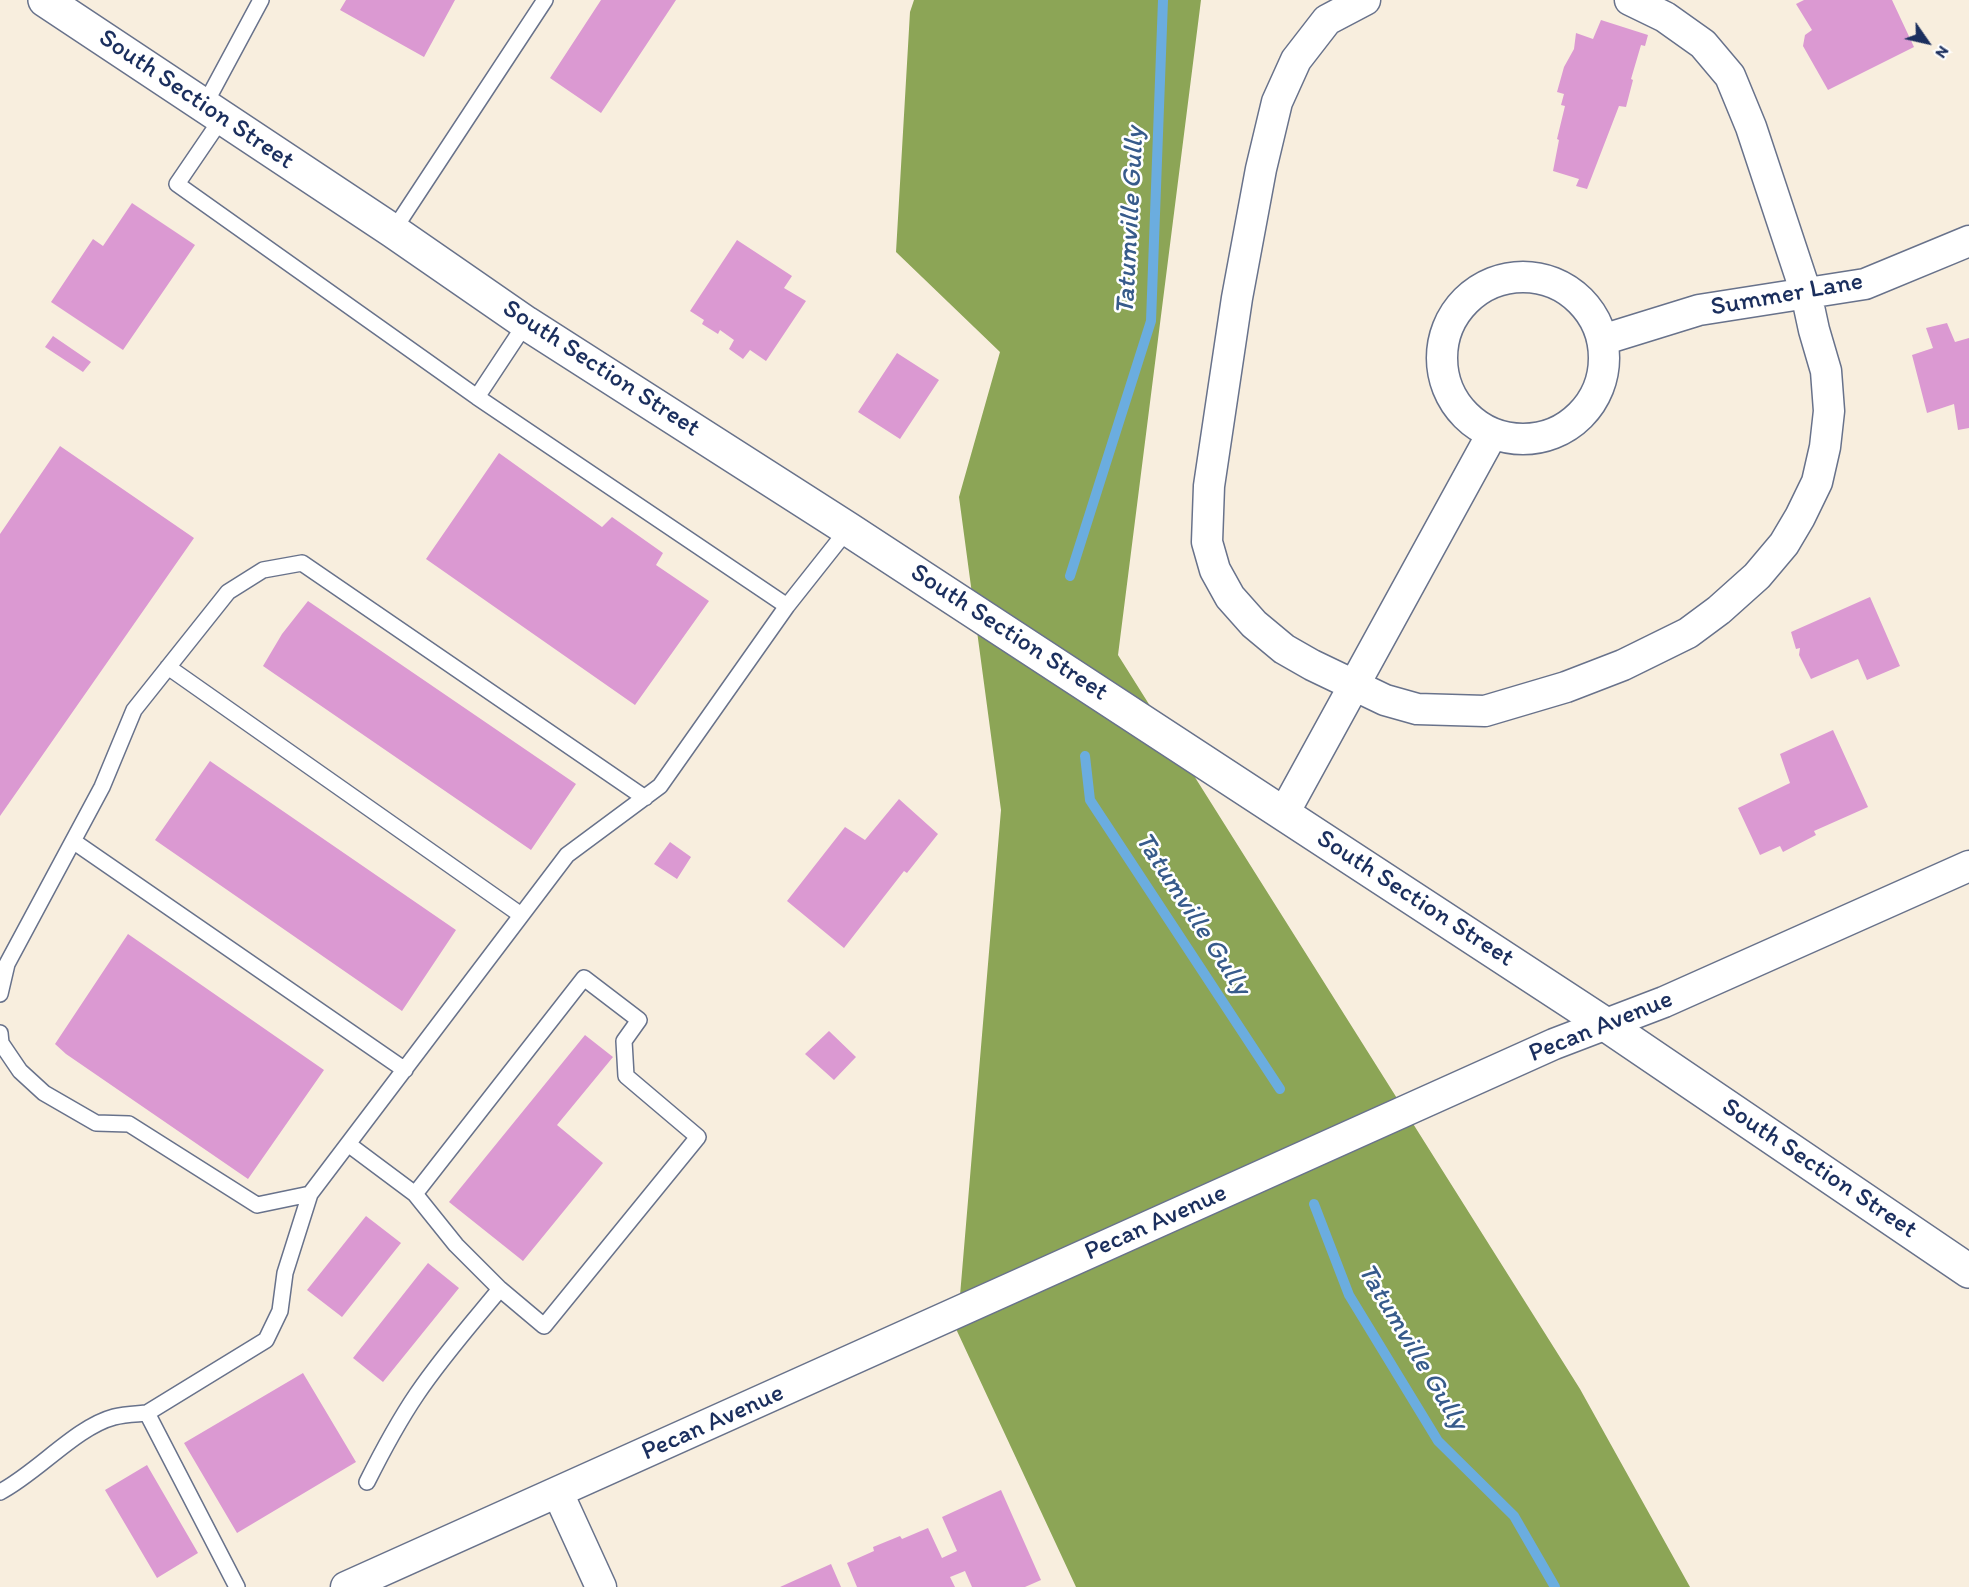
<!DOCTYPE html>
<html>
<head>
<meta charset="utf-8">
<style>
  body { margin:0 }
  #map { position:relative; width:1969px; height:1587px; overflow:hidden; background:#f8eede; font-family:Itim,sans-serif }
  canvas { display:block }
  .north { position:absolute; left:1897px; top:12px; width:60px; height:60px; -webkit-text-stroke:4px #fff; paint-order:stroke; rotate:124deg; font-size:16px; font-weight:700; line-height:24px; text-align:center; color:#1b2f5e }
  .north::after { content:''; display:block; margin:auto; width:21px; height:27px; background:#1b2f5e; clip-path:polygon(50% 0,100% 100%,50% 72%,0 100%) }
</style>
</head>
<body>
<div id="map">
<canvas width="1969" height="1587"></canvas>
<div class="north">N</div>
</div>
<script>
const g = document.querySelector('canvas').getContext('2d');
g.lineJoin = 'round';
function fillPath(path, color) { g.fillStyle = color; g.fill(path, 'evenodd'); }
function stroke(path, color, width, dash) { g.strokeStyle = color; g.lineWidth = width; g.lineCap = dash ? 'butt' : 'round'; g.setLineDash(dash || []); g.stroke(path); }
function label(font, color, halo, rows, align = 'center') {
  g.font = font + ' Itim,sans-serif'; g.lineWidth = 5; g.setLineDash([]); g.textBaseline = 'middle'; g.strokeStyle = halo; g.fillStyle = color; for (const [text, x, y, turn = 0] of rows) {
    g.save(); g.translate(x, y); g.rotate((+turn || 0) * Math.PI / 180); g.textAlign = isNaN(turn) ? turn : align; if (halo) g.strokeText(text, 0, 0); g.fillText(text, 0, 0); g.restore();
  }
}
fillPath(new Path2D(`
  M914,0h287l-83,655 462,734 110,198h-614l-119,-256 44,-521 -42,-313 41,-145 -104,-100 14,-240z`), '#8ca556');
stroke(new Path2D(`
  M1070,576l81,-255 12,-321
  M1085,756l5,44 190,289
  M1314,1204l35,91 89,146 76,75 41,71`), '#6baddf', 10);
fillPath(new Path2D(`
  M346,0h109l-31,57 -84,-47z
  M601,0h75l-75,113 -51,-35z
  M1804,0h88l22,47 -86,43 -25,-44 2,-11 7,-5 -16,-26z
  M1601,20l47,15 -3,11 -4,-1 -10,34 2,1 -7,27 -7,-1 -32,83 -11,-3 3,-7 -26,-8 6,-31 -2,-1 8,-33 -4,-1 3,-11 -7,-2 7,-25 10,-18 2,-16 17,6z
  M132,203l63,42 -72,105 -72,-48 42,-63 10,7z
  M737,240l55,36 -8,12 22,13 -40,60 -16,-11 -7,9 -14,-10 5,-9 -14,-10 -2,4 -16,-10 2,-4 -14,-9z
  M1947,323l8,19 14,-4v90l-11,2 -4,-26 -27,9 -15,-58 21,-7 -7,-20z
  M53,336l38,26 -8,10 -38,-25z
  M897,353l42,27 -39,59 -42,-27z
  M60,446l134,92 -194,278v-282z
  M499,453l103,74 10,-10 51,36 -7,12 53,36 -74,104 -209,-146z
  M1870,597l30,69 -33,14 -9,-21 -47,20 -12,-24 1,-7 -4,1 -5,-17z
  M308,601l268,183 -45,66 -268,-184 19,-32z
  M1833,730l35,77 -54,24 2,4 -33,17 -3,-6 -20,9 -22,-47 52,-25 -10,-29z
  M210,761l246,169 -54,81 -247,-171z
  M899,799l39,35 -31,39 -3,-2 -60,77 -57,-47 58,-74 20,13z
  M670,842l21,15 -14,22 -23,-15z
  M128,934l196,136 -76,109 -182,-125 -11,-10z
  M829,1031l27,26 -22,23 -29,-26z
  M585,1035l28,22 -56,68 46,38 -80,98 -74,-59z
  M366,1216l35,27 -59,74 -35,-27z
  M428,1263l31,25 -76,94 -30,-24z
  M303,1373l53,89 -119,71 -53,-90z
  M147,1465l51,88 -41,25 -52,-88z
  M1001,1490l40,90 -16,7h-53l-7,-16 -15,6 5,10h-98l-10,-24 27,-12 -1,-4 27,-11 2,3 26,-11 14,30 15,-7 -15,-34z
  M831,1564l10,23h-61z`), '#db99d2');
const lane = new Path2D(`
  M204,106l57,-106
  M222,118l-45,66 300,213 310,209
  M393,231l152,-231
  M477,397l49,-74
  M168,667l353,248
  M73,841l332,229
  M0,994l7,-30 95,-177 32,-77 94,-118 35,-22 39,-7 343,235
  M0,1033l1,10 19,28 24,22 52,30 33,1 128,81 53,-11 257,-339 93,-69 127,-180 61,-77
  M348,1144l67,50 169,-216 55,42 -15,21 2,35 72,61 -154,189 -44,-37c-28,34 -58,68 -83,105 -19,28 -35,58 -50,88
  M415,1194l41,51 44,44
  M0,1492c37,-19 76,-65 114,-75 11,-3 23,-3 33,-4
  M237,1587l-90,-174 119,-73 14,-29 5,-38 25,-79`);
const street = new Path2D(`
  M1365,0l-38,20 -31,40 -19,42 -16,67 -24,129 -28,188 -2,56 8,28 15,27 24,27 30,25 28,16 73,35 32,9 68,2 81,-24 57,-22 65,-32 31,-23 38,-34 27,-32 16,-27 17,-35 8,-35 4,-36 -3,-40 -12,-41 -8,-37 -55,-166 -21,-51 -27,-32 -38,-27 -35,-17
  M1442 358a81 81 0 1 1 162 0a81 81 0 1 1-162 0Z
  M1602,340l97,-30 166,-26 104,-43
  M1284,813l208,-379
  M558,1493l43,94
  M346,1587l1208,-543 110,-42 305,-136`);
const secondary = new Path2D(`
  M45,0l348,231 133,92 322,206 757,495 364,247`);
stroke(lane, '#68728b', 18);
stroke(street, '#68728b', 33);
stroke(secondary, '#68728b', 36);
stroke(lane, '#fff', 15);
stroke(street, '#fff', 30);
stroke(secondary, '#fff', 33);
label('26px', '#1b2f5e', '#fff', [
  ["South Section Street",196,100,34],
  ["Summer Lane",1787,295,-10],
  ["South Section Street",601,369,33],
  ["South Section Street",1009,633,33],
  ["South Section Street",1415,899,33],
  ["Pecan Avenue",1601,1027,-22],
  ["South Section Street",1819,1169,34],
  ["Pecan Avenue",1156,1223,-24],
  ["Pecan Avenue",713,1423,-24]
]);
label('italic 27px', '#375b8b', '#fff', [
  ["Tatumville Gully",1131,221,-87],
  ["Tatumville Gully",1192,914,57],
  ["Tatumville Gully",1412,1347,59]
]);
</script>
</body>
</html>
